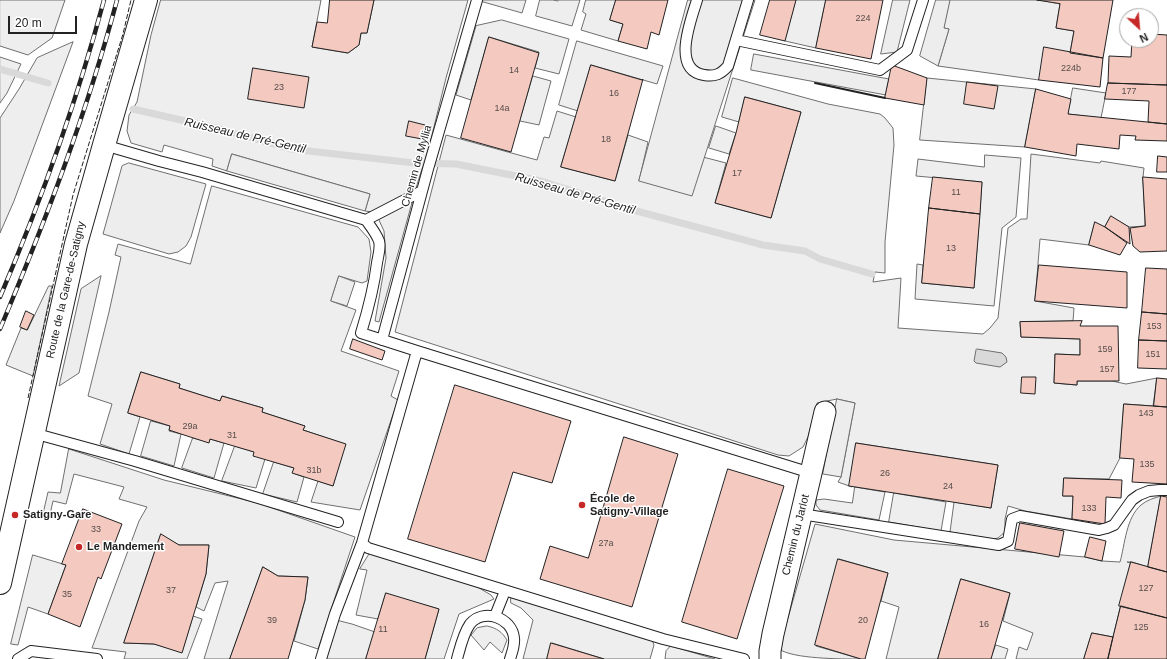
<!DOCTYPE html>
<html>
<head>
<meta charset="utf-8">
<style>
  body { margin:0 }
  #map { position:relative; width:1167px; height:659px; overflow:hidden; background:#fff; font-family:Helvetica,sans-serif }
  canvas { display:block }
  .north { position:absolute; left:1119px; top:8px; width:40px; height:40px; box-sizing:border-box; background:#fff; border:1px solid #a7a7a7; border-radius:50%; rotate:154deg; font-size:11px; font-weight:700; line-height:16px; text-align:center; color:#222 }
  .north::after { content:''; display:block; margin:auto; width:14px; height:18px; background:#c62828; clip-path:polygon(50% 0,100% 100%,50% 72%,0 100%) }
  .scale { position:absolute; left:8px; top:16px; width:69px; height:18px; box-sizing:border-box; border:2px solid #222; border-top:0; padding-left:5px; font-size:12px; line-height:14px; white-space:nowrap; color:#222; -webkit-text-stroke:3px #fff; paint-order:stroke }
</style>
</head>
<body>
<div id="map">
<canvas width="1167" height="659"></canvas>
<div class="north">N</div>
<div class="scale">20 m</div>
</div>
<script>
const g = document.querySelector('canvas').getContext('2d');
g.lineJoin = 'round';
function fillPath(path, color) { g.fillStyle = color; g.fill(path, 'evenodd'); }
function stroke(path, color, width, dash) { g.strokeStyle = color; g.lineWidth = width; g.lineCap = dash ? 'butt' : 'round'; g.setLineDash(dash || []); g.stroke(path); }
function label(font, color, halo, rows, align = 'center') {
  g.font = font + ' Helvetica,sans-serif'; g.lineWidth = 3; g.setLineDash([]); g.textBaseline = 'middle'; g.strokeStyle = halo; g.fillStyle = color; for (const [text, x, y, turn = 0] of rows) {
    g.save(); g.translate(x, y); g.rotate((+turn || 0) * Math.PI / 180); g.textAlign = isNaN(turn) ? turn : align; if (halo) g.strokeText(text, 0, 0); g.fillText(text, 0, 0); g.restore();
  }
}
const green = new Path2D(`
  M0,0h65l-13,38 -24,17 -28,-9z
  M161,0h160l-9,47 36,6 11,-8 2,-12h6l7,-33h94l-22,78 -17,69 -14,44 -43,21 -7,-1 5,-17 -138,-40 -5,17 -15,-5 1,-7 -49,-14 -2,7 -31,-9 -4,-12 2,-16 8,-13 14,-67z
  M480,0h46l-4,13 -42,-12z
  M540,0h13l5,1v-1h22l-8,26 -36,-10z
  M586,0h30l-6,20 13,4 -5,17 -37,-11 5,-16 -3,-2z
  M796,0h30l-10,48 -31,-7z
  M950,0h90l20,4 -4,24 18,3 -4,22 -31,27 -101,-14 11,-37 -5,-1z
  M502,20l67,19 -10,35 -24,-6 4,-16 -50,-15 -18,63 -15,-5 20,-69z
  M577,41l86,25 -6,18 -66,-19 -13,46 -19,-6z
  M73,42l-59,159 -14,32v-115l19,-29 18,-31z
  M0,57l21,7 -14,29 -7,10z
  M533,76l18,5 -12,44 -19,-4z
  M733,78l95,26 52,10 5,4 8,10 1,17 -9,97v31l-10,-1 -2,10 28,-4 -3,50 85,6 7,-6 8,-10 10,-90 13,-9h6l4,-65 69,9 1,-2 43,7 -1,9 2,49 -16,1 -18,-10 -6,10 -10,-4 -6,22 -49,-6 -5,62 39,7 -1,13 -53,1 1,15 59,2v16l-25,-1 -1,29 23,2v-4h35l14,3 31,-6 -4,28 -29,-2 -4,54 -11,21 -45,-1 -1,18h10l-1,23 -47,-8 -17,-5 -3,13v13l-7,6 -5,1 -43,-7 4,-30 37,6 7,-43 -142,-22 -4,44 -14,-5 3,-5 14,-74 -18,-4 -20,4 -9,34 -5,10 -14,9 -11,-1 -383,-123 51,-197 91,25 7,-23 5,1 8,-27 19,6 -15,50 54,14 13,-46 20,7 -9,39 64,-24 23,6 -11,40 56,15 30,-106 -56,-15 -6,25 -17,-5z
  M927,78l109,11 -11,58 -105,-7z
  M1073,88l33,5 -5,25 -33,-4z
  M716,126l20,7 -7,21 -20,-6z
  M985,155l36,3 -5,59 -14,11 -8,78 -79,-7 2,-35 6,1 -1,18 52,5 8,-106 -66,-6 2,-17 66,8z
  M212,186l146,41 11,12 2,13 -4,29 -5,2 -23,-7 -8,25 25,9 -15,41 58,20 -8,25 7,4 -38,110 -49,-8 7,-21 15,5 12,-42 -42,-14 2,-4 -43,-14 1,-4 -41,-12 -2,5 -41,-13 1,-4 -39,-12 -13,41 12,4 -11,37 -29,-10 12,-40 -24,-8 21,-84 12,-55 -6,-2 3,-11 72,20z
  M413,199l-34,123 -4,-1 11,-63 -2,-27 -6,-13z
  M49,286h3l-19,90 -27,-11 15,-37 6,2z
  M151,421l19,5 -1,5 12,3 -7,32 -33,-10z
  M193,438l16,4 1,-3 14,4 -10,35 -32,-10z
  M235,446l19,6 11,7 -9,29 -34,-7z
  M69,449l95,31 94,23 97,34 -37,112 -24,-8 11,-41 3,-23 -30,-1 -15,-9 -33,92h-26l24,-78 -13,2 -11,28 -8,-4 10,-33 3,-29h-30l-18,-10 -37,108 30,1 28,8 11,-36 9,3 -15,40h-63l2,-7 -34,-4 47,-127 8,-14 -28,-8 5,-12 -50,-13 -8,30 -13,-3 -4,18 -7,-1 6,-26 12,1z
  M274,462l20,6 -1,5 11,4 -7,25 -34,-8z
  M855,487l30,5 -6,28 -59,-10 -4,-5v-5l8,-1 28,4z
  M894,493l52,9 -5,29 -52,-9z
  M1161,496l-13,71 -16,-5h-5l4,1 -18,74 -21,-4 -8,26h-68l3,-12 8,3 6,-17 -30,-12 7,-28 -49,-14 -23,80h-52l13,-52 -18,-6 7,-28 -49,-14 -15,55 -8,32 45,13c-20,0 -68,0 -82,-10l36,-125 79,16 191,17 17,4 18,1c5,-18 6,-44 21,-57 6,-5 13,-7 20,-9z
  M370,553l99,29 22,13 3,4 -35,15 -15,45h-19l14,-50 -53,-15 -8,25 -22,-4 11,-45 -7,-1z
  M33,555l33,10 -18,49 -20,-7 -10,38 -7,-1z
  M511,597l141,43 2,5 -4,14h-46l-52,-16 -5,16h-24l10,-39 -12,-12 -10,-5z
  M336,620l16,4 23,8 -9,27h-41z
  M487,626c10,2 15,6 20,14l-5,13 -12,-11 -6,8 -13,-15 6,-7z
  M996,645l12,4 -3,10h-14z
  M671,646l44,13h-50l1,-8z`);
fillPath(green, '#eee');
stroke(green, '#6f6f6f', 1);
const parking = new Path2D(`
  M688,0h67l-63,196 -53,-15z
  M893,0h17l-13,52 -16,2z
  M936,0h14l-6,28 5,1 -11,37 -18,-10z
  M754,54l135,25 -3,16 -135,-25z
  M232,154l138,40 -5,17 -138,-40z
  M129,163l77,21 -15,53 -5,9 -8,6 -9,2 -66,-20 19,-68z
  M101,276l-22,97 -20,13 22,-97z
  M339,276l16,6 -8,24 -16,-5z
  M837,399l18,4 -14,74 -18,-3z`);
fillPath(parking, '#ededed');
stroke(parking, '#6f6f6f', 1);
const water = new Path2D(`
  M977,349l25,4 4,4 1,5 -7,5 -24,-4 -2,-2 2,-11z`);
fillPath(water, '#d9d9d9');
stroke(water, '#6f6f6f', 1);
stroke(new Path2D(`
  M0,69l48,14
  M133,109l87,20 71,20 123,14 42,1 85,17 92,29 130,35 42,6 15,8 52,15`), '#d9d9d9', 7);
const building = new Path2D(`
  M330,0h44l-7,33h-6l-2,12 -11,8 -36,-6 5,-25 10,1z
  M616,0h52l-9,35 -8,-3 -4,17 -29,-8 5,-17 -13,-4z
  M770,0h26l-11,41 -25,-6z
  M826,0h57l-12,59 -55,-11z
  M1037,0h76l-10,58 -33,-5 4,-22 -18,-3 4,-24z
  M1151,34l16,1v50l-59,-2 1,-27 22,1 1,-17h19z
  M489,37l50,16 -28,99 -50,-14z
  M1044,47l59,11 -3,29 -61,-7z
  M591,65l51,15 1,-1 -28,102 -54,-14z
  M892,65l35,13 -3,27 -39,-7z
  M253,68l56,9 -5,31 -56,-9z
  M967,82l31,4 -4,23 -30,-5z
  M1108,83l59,2v39l-19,-2 1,-21 -44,-2z
  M1036,89l35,10 -3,15 99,10v17l-32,-1 1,-4 -16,-1 -1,14 -42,-5 -1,12 -51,-9z
  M745,97l56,15 -30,106 -56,-15 21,-70z
  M409,121l16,4 -3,14 -16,-3z
  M1158,156l9,1v15h-10z
  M933,177l49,5 -2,32 -51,-6z
  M1143,177l24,2v72l-27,1 -7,-6 -3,-18 15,-2z
  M929,208l51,6 -6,74 -52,-5z
  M1111,216l18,11 1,17 -25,-17z
  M1095,222l10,5 22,16 -7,12 -31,-10z
  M1039,265l88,7v36l-92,-7z
  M1146,268l21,1v45l-25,-2z
  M26,311l8,4 -7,15 -7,-3z
  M1142,312l25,2v27l-28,-1z
  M1082,321l-2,5h38l1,55h-42v4l-23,-2 1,-29 25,1v-16l-59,-2 -1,-15z
  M353,339l32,12 -3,9 -32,-11z
  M1139,340l28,1v28l-29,-1z
  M141,372l39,12 -1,4 41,13 2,-5 41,12 -1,4 43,14 -2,4 43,14 -13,42 -41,-13 2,-5 -41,-12 1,-4 -44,-13 -1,4 -28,-9 -12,-4 1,-4 -42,-13z
  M1022,377h14l-1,17 -14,-1z
  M1157,378l10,1v28l-13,-1z
  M455,385l116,36 -19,62 -39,-11 -28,90 -77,-23z
  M1124,404l43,3v77l-35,-2 2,-23 -14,-1z
  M624,437l54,17 -46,153 -92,-28 10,-33 38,12z
  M856,443l142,22 -7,43 -142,-22z
  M728,469l56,17 -47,153 -55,-17z
  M1064,478l58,2 -1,18 -15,-1 -1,27 -33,-5 1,-23h-10z
  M1161,496l6,1v75l-19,-5z
  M83,509l39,15 -21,55 -3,-2 -18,50 -32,-13 18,-49 -4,-1z
  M1020,523l44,8 -5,26 -44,-8z
  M161,534l18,11h30l-3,29 -24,79 -28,-9 -30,-1z
  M1090,537l16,4 -4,20 -17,-4z
  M838,559l50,14 -23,86h-4l-46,-14z
  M1131,562l36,10v46l-48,-12z
  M263,567l15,9 30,1 -3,23 -17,59h-58z
  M961,579l49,14 -19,66h-53z
  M386,593l53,16 -14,50h-59z
  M1121,606l46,12v41h-59z
  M1092,633l21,4 -5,22h-24z
  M551,643l53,16h-57z`);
fillPath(building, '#f3c9c0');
stroke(building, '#222', 1);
const lane = new Path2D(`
  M697,0c-6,20 -26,70 7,75 11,2 17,-1 24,-9l20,-66
  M736,40l144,30 27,-20 16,-50
  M104,145l55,16 43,11 164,48c5,7 10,13 13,21 2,7 -1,15 -2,22 -3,24 -9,47 -16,70l56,18 394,122
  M366,220l56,-29
  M382,340l46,-171 49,-169
  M33,433l102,28 203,61
  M801,514l198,31 9,-4 4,-22 8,-3 79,14 8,-2 7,-3 18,-25 7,-5 10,-4 11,-1h7
  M362,543l6,5 295,91 81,20
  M495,616l10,-25
  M18,659l13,-8 66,8
  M321,659l14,-45 27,-71 55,-192
  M457,659c3,-11 6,-25 13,-35 13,-16 42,-7 44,14 1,7 -2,15 -4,21`);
const street = new Path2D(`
  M770,659v-8l3,-17 38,-161 14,-61`);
const secondary = new Path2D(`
  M0,583l76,-339 28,-99 42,-145`);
stroke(lane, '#222', 12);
stroke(street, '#222', 23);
stroke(secondary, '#222', 24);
stroke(lane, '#fff', 10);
stroke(street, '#fff', 21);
stroke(secondary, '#fff', 22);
const rail = new Path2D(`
  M0,297c41,-96 77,-196 104,-297
  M0,329c45,-107 87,-216 117,-329`);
stroke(rail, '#222', 4.5);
stroke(rail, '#fff', 3, [9]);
stroke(new Path2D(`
  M28,398l45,-203 50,-161 8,-34`), '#222', 1, [5, 2]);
stroke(new Path2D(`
  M815,83l70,15`), '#222', 2);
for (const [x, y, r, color] of [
  [582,505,4,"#c62828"],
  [15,515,4,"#c62828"],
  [79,547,4,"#c62828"]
]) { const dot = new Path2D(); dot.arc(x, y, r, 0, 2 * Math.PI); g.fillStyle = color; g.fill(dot); stroke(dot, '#fff', 1.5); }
label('9px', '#564c4a', null, [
  ["224",863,19],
  ["224b",1071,69],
  ["14",514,71],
  ["23",279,88],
  ["177",1129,92],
  ["16",614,94],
  ["14a",502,109],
  ["18",606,140],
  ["17",737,174],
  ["11",956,193],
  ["13",951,249],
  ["153",1154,327],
  ["159",1105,350],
  ["151",1153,355],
  ["157",1107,370],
  ["143",1146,414],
  ["29a",190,427],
  ["31",232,436],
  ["135",1147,465],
  ["31b",314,471],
  ["26",885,474],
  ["24",948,487],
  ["133",1089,509],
  ["33",96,530],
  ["27a",606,544],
  ["127",1146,589],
  ["37",171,591],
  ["35",67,595],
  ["39",272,621],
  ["20",863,621],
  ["16",984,625],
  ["125",1141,628],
  ["11",383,630]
]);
label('11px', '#222', '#fff', [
  ["Chemin de Myllia",417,166,-74],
  ["Route de la Gare-de-Satigny",66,290,-77],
  ["Chemin du Jarlot",796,535,-76]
]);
label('bold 11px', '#222', '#fff', [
  ["École de",590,499],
  ["Satigny-Village",590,512],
  ["Satigny-Gare",23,515],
  ["Le Mandement",87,547]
], 'left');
label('italic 12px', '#222', '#fff', [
  ["Ruisseau de Pré-Gentil",245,136,13],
  ["Ruisseau de Pré-Gentil",575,194,16]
]);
</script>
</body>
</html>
